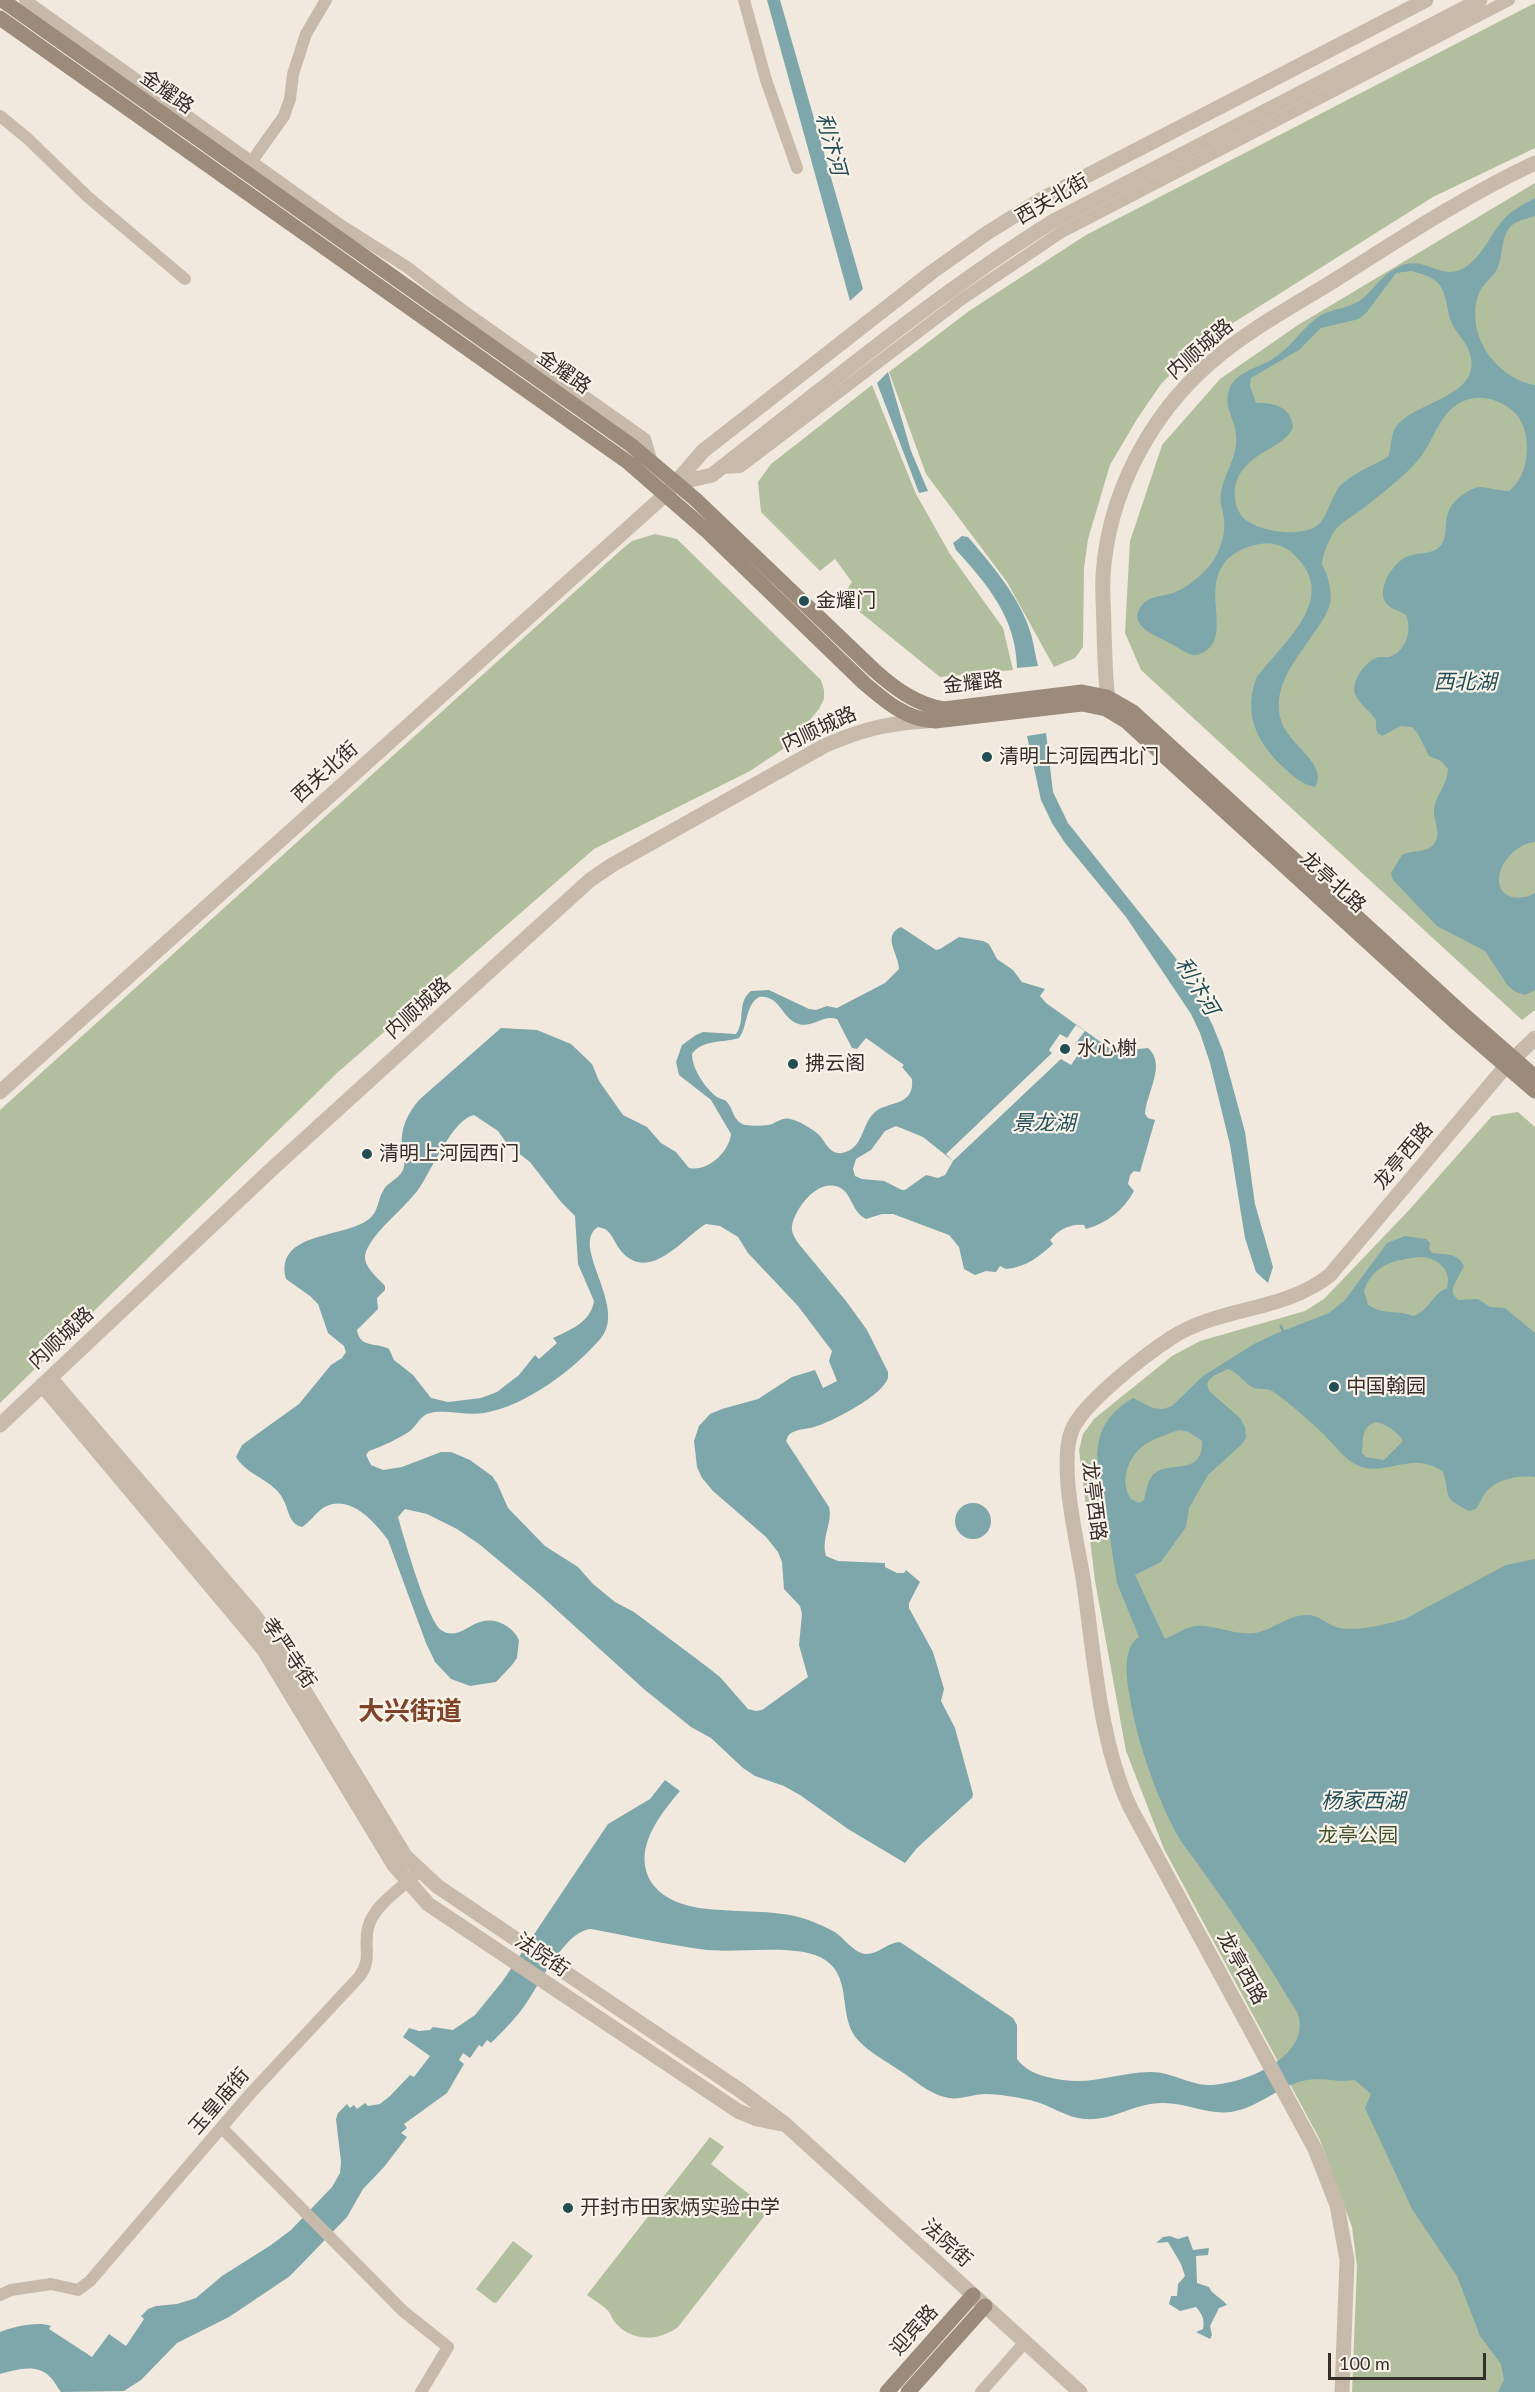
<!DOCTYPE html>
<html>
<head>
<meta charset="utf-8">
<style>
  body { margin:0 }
  #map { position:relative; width:1535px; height:2392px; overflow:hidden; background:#f1e9dd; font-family:Lato,sans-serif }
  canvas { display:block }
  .scale { position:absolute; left:1328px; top:2353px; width:158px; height:27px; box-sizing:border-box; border:3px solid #362e29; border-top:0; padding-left:8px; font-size:18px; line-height:21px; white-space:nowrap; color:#362e29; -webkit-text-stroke:4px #f9f3ea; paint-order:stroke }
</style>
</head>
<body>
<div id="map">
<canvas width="1535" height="2392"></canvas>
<div class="scale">100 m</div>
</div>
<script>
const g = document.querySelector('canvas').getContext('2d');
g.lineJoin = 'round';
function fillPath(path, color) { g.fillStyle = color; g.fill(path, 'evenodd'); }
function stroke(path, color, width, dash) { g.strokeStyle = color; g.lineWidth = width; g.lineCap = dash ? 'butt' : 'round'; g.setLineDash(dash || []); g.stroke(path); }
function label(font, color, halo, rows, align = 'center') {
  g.font = font + ' Lato,"Noto Sans SC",sans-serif'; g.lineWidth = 4.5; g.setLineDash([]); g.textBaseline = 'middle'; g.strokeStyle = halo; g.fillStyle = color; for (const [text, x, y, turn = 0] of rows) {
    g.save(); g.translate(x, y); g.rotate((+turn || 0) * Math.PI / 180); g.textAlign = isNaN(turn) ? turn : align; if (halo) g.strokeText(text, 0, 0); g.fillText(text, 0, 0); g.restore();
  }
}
fillPath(new Path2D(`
  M1535,3v145l-102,49 -200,126 -44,33 -28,28 -24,35 -27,46 -22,74 -4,29 -1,79 -8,11 -21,9 -47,-85 -81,-108 -37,-102 80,-61 117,-76z
  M1535,183v827l-13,10 -381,-350 -16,-37 5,-92 32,-96 58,-66 78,-54z
  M872,385l44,109 34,60 53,74 10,42 -73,7 -85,-69 -9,-17 6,-9 -17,-23 -15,12 -59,-59 -3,-30 13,-18z
  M655,534l22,5 144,141 3,10v9l-5,10 -30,36 -39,26 -156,78 -257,224 -337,330v-293l621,-560 11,-9z
  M1518,1112l17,15v1265h-183l5,-126 -5,-39 -32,-87 -156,-291 -38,-98 -31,-170 -16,-131 4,-16 11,-15 78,-63 28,-15 105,-30 19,-12 86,-90 82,-93z
  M710,2137l14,10 -13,17 58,46 -91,117c-20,15 -48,15 -64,-6 -2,-3 -3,-6 -5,-9 -5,-6 -15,-12 -22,-17z
  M513,2241l20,15 -36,46 -3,1 -18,-14z`), '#b2bf9e');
fillPath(new Path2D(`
  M767,0h13l83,289 -13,12z
  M1535,198v18c-6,2 -12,3 -18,6 -17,8 -13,30 -19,45 -4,10 -15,16 -19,26 -15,40 16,85 56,92v457c-17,1 -36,20 -36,38 0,20 24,21 36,13v97l-10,5 -9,-3 -8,-6 -23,-35 -48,-25 -44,-46 -2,-7 11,-18c9,-5 24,-2 31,-10 10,-10 0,-24 1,-36 2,-15 13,-23 14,-40l-7,-8 -12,-5 -11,-22 -6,-7 -11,-1 -19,10c-7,-4 -6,-8 -6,-15 -4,-9 -15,-15 -20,-25 -7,-12 8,-33 20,-38 4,-2 9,0 13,-1 18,-6 23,-27 17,-42 -6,-4 -16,-6 -20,-12 -10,-14 7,-40 20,-46 10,-5 22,-2 31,-8 18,-13 -3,-36 27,-55 5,-4 12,-7 17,-7 9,1 19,4 28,4 21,-15 24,-58 7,-77 -11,-12 -31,-19 -46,-15 -29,6 -35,41 -51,60 -15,18 -37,34 -54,48 -10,8 -21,13 -29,22 -6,8 -13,24 -14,34 0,4 4,8 5,12 3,11 6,24 1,35 -16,34 -59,68 -47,110 6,24 49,45 34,67 -14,-3 -22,-11 -32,-20 -26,-24 -41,-55 -26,-90 27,-36 86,-81 34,-125 -14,-12 -34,-10 -50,-2 -51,25 -4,84 -37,102 -3,2 -7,3 -10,3 -8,-1 -13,-6 -19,-9 -12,-8 -48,-18 -35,-38 8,-13 21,-11 33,-15 14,-5 29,-18 38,-29 9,-13 15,-30 13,-45 -1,-9 -5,-17 -3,-26 3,-20 17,-36 15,-57 0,-16 -13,-28 -7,-46 5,-17 28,-22 42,-30 19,-11 29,-30 47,-43 13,-9 32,-8 44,-18 14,-12 22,-27 41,-34 24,-8 38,16 61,3 18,-11 26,-33 40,-49 8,-9 20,-15 31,-21zM1411,271c32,8 32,15 38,44 3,15 15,23 20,36 17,46 -54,49 -73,76 -6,8 -4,21 -8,30 -15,8 -31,15 -44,25 -12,10 -14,28 -23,40 -14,18 -68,10 -80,-7 -7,-9 -8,-25 -4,-35 12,-29 46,-31 56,-52 -1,-21 -19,-26 -37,-25l-6,-17 1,-8 48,-28 22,-22 38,-9 8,-7 29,-39z
  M888,372l23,79 17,40 -9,2 -42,-110z
  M962,536l6,1c24,28 52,60 63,97 3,10 4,21 7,32l-21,2c-1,-50 -29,-83 -61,-118l-3,-7z
  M1046,733l7,59 15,31 107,134 19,31 19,38 10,25 22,81 10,72 18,63 -5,16 -12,-11 -11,-34 -15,-93 -20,-82 -10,-30 -9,-19 -65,-97 -61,-74 -13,-20 -11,-23 -14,-64z
  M901,927l35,23 4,-1 19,-12 24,4 6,3 8,15 16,11 9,12 23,7 -5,7 6,7 66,47 8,1 28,-3c19,16 -2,46 -3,66l3,4 7,2 -15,52 -6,-1 -4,4 -2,9 6,7c-11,20 -27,32 -48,38l-2,-4c-13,-2 -26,5 -34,15l3,4c-14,13 -27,23 -47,25l-6,-3 -4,6 -10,-1 -11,4 -11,-6 -5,-22 -10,-12 -56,-21h-11l-16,5c-16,-8 -14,-30 -31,-33 -20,-4 -40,23 -43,40 -1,6 3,12 6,17l48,58 21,29 21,42v6c-5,17 -56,44 -74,49 -7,2 -16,2 -23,6 -4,3 -3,4 -5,8l43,66c4,16 -8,30 -3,49l12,5 47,2v4l12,6h7l2,-3 14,12 -11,21v5l24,44 11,37 -3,12 14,27 18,66 -1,4 -55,50 -12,15 -57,-34 -48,-34 -16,-9 -29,-10 -12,-8 -32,-30 -20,-11 -46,-37 -107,-97 -59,-49 -22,-15 -30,-15 -22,-5 -7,8c6,21 29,102 43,113 14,10 26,-4 39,-8 16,-5 32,4 39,18l-2,18 -5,7 -16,17 -26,4 -19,-7 -16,-17 -9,-19 -38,-103c-13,-18 -39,-48 -65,-32 -8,6 -13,14 -21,19 -13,-3 -13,-16 -18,-26 -10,-22 -36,-24 -48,-44l6,-12 57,-41 32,-39 11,-7 4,-6 -2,-6 -16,-13 -10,-29 -8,-8 -24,-17c-12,-48 58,-40 83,-60 10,-8 8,-18 14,-28 5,-10 18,-12 21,-24 1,-5 -1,-12 -2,-18 -2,-21 5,-35 18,-50l81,-71 36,2 34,14 21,20 7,17 24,34 24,12 14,16 15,9 13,16c19,4 40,-16 42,-34l-20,-34 -32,-25 -3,-13 6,-17 14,-10 7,-3 33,2c10,-13 0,-31 15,-43l18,-1 40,19 7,1 11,-4 10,2 48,-25 14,-14c0,-15 -18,-33 2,-42zM759,997c21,-2 22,20 37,26 15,7 26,-9 41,-4l15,29 5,1 9,-11 38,27 -2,2 10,12c3,28 -25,22 -37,33 -14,12 -11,37 -33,41 -13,2 -17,-13 -24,-19 -7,-6 -16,-11 -24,-14 -12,-5 -16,3 -26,5 -6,1 -16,1 -23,0 -13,-4 -11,-17 -19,-24 -3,-2 -6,-2 -9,-4 -12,-9 -25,-28 -25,-43 10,-15 32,-11 47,-16 9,-12 6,-33 20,-41zM474,1115l24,16 10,14 22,17 31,40 14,14 3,48 16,37c-3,21 -24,29 -41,37l4,5 -18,16 -4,-4 -16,20 -22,17 -16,6 -33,4 -17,-4 -18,-23 -19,-15 -5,-11c-12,-7 -29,0 -32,-19l21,-21 -1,-11 8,-8v-4c-7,-8 -21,-19 -20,-30 3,-21 43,-50 55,-69 12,-18 33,-68 54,-72zM896,1126l27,11 30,24 -8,14 -7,3 -12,-3 -21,15h-3l-18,-9 -22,-2 -7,-3 -2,-7 3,-10 15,-9 14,-19zM706,1224l14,2 18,11 10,16 50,53 34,45 -3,10 8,20 -14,7 -8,-18 -23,7 -34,22 -36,10 -12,5 -11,12 -5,15 3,26 5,11 11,13 53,46 12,15 4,10 2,27 16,17 2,8 -3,31 9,32 -46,33 -6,1 -8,-2 -28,-32 -14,-11 -72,-54 -19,-10 -22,-18 -15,-17 -33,-21 -37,-38 -11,-25 -5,-7 -22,-16 -19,-8h-10l-39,15 -19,3 -12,-5 -5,-10 3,-4c14,-5 29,-12 41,-20 7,-6 11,-16 20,-18 15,-4 37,3 54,0 42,-7 91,-44 117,-75 27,-32 -32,-93 -3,-111l7,2c9,6 11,19 20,26 28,25 59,-18 81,-31z
  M1405,1236l21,3 4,4 -1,6 3,4c13,2 25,-1 32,13l-11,21v7l5,6 20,-1 12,8 15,1 30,25v144c-16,-2 -37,1 -49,15 -4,5 -6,11 -10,17l-7,2c-28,-14 -18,-14 -26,-39 -29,-22 -59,5 -84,-6 -14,-6 -21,-17 -31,-27 -6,-8 -48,-44 -56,-48 -5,-3 -12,-1 -18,-3 -10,-5 -15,-15 -26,-19l-15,7 -6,7 2,8 31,27 5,9 1,11 -5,7 -33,30 -19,33 -3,19 -25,35 -26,13 30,64c9,-4 21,-12 30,-13 21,-2 44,12 64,6 16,-4 30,-17 48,-17 11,0 19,8 29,12 18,6 51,-3 69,-8l101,-54 29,-6v833h-37l6,-12 -3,-16 -21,-28 -23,-60 -45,-67 -47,-101 6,-14 -16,-14c-18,3 -35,-4 -53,1 -25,7 -45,27 -71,31 -23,3 -44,-9 -67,-9 -28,-1 -50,18 -79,16 -19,-1 -36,-15 -55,-19 -15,-3 -31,-6 -45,-6 -12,0 -25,6 -36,4 -17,-3 -30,-14 -44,-24 -14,-10 -37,-22 -47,-34 -22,-25 -3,-66 -38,-83 -27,-13 -82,-4 -113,-7 -39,-5 -78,-14 -116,-21 -28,2 -54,62 -71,83 -9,11 -19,21 -29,31l-4,-3 -5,7 -3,-2 -9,13 -7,-5 -4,7 5,4 -17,29 -43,31 3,4 -6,5 6,4 -23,30 -21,22 -16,28 -57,59 -61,41 -52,26 -36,37 -17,11 -63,1c-4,-5 -7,-12 -12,-16 -12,-13 -35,-6 -49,-2v-42c14,-5 36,-11 51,-6l-2,3 43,28 17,-23 17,12 18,-27 -3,-3 7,-7 8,-3 21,-2 19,-6 26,-22 49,-31 20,-15 41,-43 8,-14 1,-11 -5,-43 2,-6 9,-9 3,4 4,-3 3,4 8,-6 3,3 12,-2 10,-8 20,-21 4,2 16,-21 -27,-19 6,-9 10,3 11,-1 3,-3 20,3 22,-15 27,-33 106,-158 42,-25 15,-19 15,11c-22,26 -51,63 -25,96 11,13 28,18 44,21 30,4 61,2 91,7 15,3 30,9 43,16 11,6 20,22 33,23 13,0 22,-12 34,-12l113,76 4,7v34c7,10 18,15 30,18 42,11 64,-4 103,-5 20,-1 37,12 57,13 32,1 101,-26 92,-67 -1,-6 -7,-14 -11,-20 -14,-25 -30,-48 -47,-72 -14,-21 -29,-42 -44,-63 -8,-11 -17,-22 -23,-34 -21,-42 -38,-91 -45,-137 -3,-17 -6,-45 10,-55l-22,-54 -20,-128c2,-28 12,-42 36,-57l20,10 10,1 9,-3 31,-30 51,-32 21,-10 54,-21 16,-13 42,-57zM1421,1257c17,1 31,13 26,31 -15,6 -19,24 -34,28 -18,-7 -27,0 -45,-11l-4,-14c10,-28 31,-31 57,-34zM1375,1422c10,1 24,11 28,19l-19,19 -18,-3 -4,-4c2,-13 -2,-25 13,-31zM1179,1430l10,2 13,9c1,35 -31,20 -47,32 -7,5 -9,18 -11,27l-5,3 -8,-4c-12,-18 -3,-42 13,-54 11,-7 24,-11 35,-15z
  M955 1521a18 18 0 1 1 36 0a18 18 0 1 1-36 0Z
  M1170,2236l8,3 10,-3 5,14 16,-2 -1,7 -12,1 1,27 12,4c3,8 12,10 18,18l-8,3 -9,18 2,9 -2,4 -14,-7 7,-3c2,-10 -1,-15 -7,-22l-16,4 -11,-7 2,-8h6l1,-12 7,-8 -4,-12 -13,-22 -12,1 7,-6z`), '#7ea7ac');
fillPath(new Path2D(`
  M1076,1025l9,6 -10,13 7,5 -11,16 -10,-6 -108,102 -7,-7 106,-101 -3,-3 11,-16 7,4z`), '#f1e9dd');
stroke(new Path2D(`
  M1281,1326l2,5`), '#7ea7ac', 3);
stroke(new Path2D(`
  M25,0l311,222 71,45 58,45 180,127 7,23
  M744,0l22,80 31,88
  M0,116l27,22 61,59 97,82
  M247,168l37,-52 6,-17 3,-25 13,-40 20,-34
  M722,468l18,-1 222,-168 98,-66 449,-233
  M222,2128l181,183 45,36 -27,45
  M0,2295l11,-5 40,-6 27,6 12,-9 160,-187 109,-117c14,-18 4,-29 9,-49 5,-22 31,-38 46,-52
  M981,2392l44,-50`), '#c8baaa', 12);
stroke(new Path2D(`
  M678,483l34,-8c112,-87 220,-178 340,-253l428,-222
  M1109,708c-4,-25 -4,-51 -5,-77 0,-18 -2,-37 -1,-55 5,-81 46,-160 107,-213 38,-33 83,-57 125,-83 66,-42 130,-84 200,-117
  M0,1092l666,-598 37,-43 9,-7 220,-172 55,-39 53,-33 386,-200
  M50,1378l205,238 38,56 112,184 32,30 304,205 44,33 295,268
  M42,1385l222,265 130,215 34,39 310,207 19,8 25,5
  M0,1425l273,-257 317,-288 22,-15 212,-119c36,-16 63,-23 103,-25
  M1342,2392l5,-132 -10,-55 -22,-56 -184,-340c-32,-67 -37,-157 -48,-231 -6,-37 -25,-114 -11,-148 11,-27 73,-75 99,-92 49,-32 113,-26 159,-63l176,-209 29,-28`), '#c8baaa', 15);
stroke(new Path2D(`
  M2,0l629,445 64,54 179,171c20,18 43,35 70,39l138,-17 25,5 26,15 329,301 73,64
  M0,18l629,445 78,68 157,152c21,18 43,37 71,38l147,-17 24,5 20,12 328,300 81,70
  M887,2392l86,-97
  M908,2392l77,-86`), '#9c8a7b', 15);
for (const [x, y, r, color] of [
  [804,601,6,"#214e55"],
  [987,757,6,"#214e55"],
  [1065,1049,6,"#214e55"],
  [793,1064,6,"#214e55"],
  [367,1154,6,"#214e55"],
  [1334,1387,6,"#214e55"],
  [568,2208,6,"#214e55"]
]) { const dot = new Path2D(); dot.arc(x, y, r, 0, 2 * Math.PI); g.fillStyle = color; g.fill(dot); stroke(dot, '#f9f3ea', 2); }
label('20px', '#362e29', '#f9f3ea', [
  ["金耀路",167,92,35],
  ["西关北街",1052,199,-30],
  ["内顺城路",1200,349,-41],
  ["金耀路",564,372,35],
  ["金耀路",973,683,-6],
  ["内顺城路",819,729,-25],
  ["西关北街",325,772,-42],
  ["龙亭北路",1333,882,42],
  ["内顺城路",418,1008,-42],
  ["龙亭西路",1403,1156,-50],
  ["内顺城路",61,1338,-43],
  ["龙亭西路",1094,1501,83],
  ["孝严寺街",289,1653,56],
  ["法院街",542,1955,34],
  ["龙亭西路",1242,1968,61],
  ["玉皇庙街",219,2101,-49],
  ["法院街",947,2243,42],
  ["迎宾路",914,2330,-48]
]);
label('20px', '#362e29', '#f9f3ea', [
  ["金耀门",816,601],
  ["清明上河园西北门",999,757],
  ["水心榭",1077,1049],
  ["拂云阁",805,1064],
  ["清明上河园西门",379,1154],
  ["中国翰园",1346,1387],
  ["开封市田家炳实验中学",580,2208]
], 'left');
label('20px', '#43532e', '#f9f3ea', [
  ["龙亭公园",1358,1836]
]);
label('italic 21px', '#214e55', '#f9f3ea', [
  ["利汴河",831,144,75],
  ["西北湖",1465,682],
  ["利汴河",1197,986,59],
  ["景龙湖",1044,1123],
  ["杨家西湖",1363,1801]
]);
label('bold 26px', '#804327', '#f9f3ea', [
  ["大兴街道",410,1712]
]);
</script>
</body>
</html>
